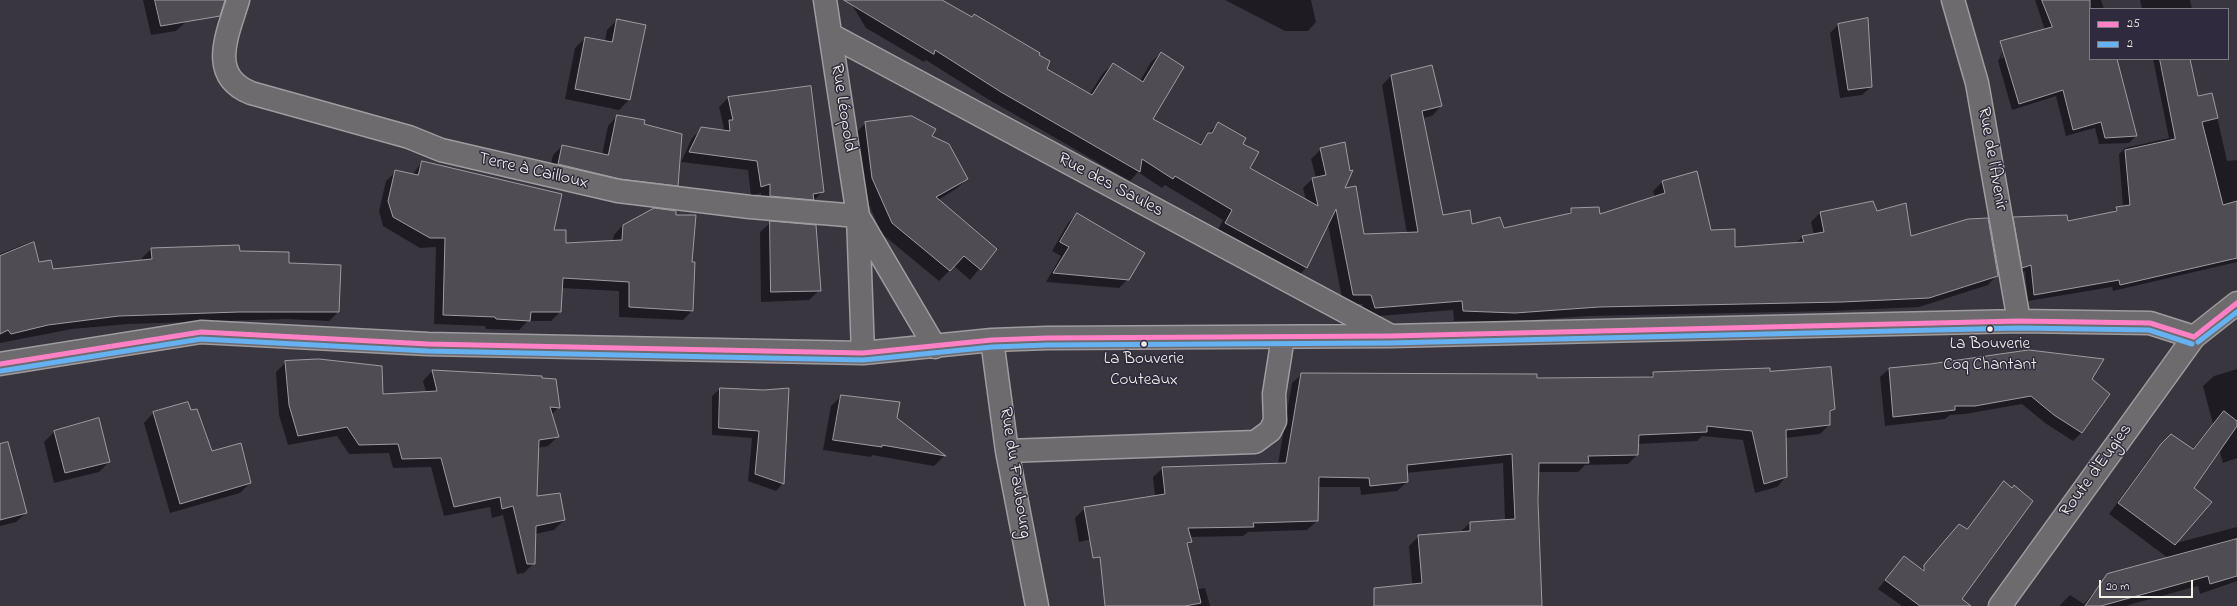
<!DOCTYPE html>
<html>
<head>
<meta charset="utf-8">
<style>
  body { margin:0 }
  #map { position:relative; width:2237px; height:606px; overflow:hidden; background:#393640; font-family:"Indie Flower",sans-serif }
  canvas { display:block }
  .legend { position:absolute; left:2089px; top:8px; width:140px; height:52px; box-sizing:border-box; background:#2f2a3d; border:1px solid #7e7a81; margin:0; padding:5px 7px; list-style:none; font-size:12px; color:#f4f1e8 }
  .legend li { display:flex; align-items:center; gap:8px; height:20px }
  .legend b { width:20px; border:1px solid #7e7a81 }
  .scale { position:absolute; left:2099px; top:580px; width:94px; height:18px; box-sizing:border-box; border:2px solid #f4f1e8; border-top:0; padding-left:5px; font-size:12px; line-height:14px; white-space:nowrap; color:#f4f1e8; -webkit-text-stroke:3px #2f2a3d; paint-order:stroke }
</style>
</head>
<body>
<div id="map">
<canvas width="2237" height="606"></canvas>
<ul class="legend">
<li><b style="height:5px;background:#ff80c5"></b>25</li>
<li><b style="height:5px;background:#66b1f2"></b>2</li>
</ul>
<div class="scale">20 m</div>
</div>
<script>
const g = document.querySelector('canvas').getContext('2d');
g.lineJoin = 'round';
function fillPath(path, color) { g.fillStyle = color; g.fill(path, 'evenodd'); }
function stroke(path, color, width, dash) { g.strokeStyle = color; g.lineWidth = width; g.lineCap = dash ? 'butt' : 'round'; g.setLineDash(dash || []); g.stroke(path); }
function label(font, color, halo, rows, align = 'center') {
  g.font = font + ' "Indie Flower",sans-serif'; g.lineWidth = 3; g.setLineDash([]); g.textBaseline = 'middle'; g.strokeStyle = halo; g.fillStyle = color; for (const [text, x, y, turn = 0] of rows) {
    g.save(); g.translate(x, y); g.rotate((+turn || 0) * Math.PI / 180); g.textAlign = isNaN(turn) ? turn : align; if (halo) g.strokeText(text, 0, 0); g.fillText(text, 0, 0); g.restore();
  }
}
fillPath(new Path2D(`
  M143,0h48l-4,21 -11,10 -25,4z
  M844,0h96l98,55 8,14 43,26 14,-22 10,-9 27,17 11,-19 10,-9 -9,67 46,25 20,-22 24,22 6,23 58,32 -3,-12 9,-9 4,-1 -5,-19 10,-10 22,40 20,46 44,-1 -25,-149 9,-9 50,30 -9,10 -9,2 19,99 29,9 33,3 61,-13 7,-7 27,7 56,-18 -2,-7 9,-9 34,-10 15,59 23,17 61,-4 7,-7 12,-2 -3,-13 10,-10 55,1 34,24 87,38 -9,10 -69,22 -88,4 -243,5 -84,6 -50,-1 -1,-11 -87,7 -4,-13h-19l-15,-80 -21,43 -10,10 -81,-44 7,-13 -58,-35 -3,3 -24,-16 -8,9 -144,-83 -60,-38 -2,2 -58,-34 -14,-23z
  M1225,0h86l5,22 -8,9h-23z
  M2035,0h66l3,9h-14v50h26l20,77 -7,7 -30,1 -4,-16 -29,8 -10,-40 -44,14 -14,-49 10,-18 -7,15 1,1 9,-16 34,-13z
  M2140,0h50l2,9h-50z
  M617,20l12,80 -10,10 -54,-11 10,-51 10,-10 20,4 2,-12z
  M1838,25l33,62 -9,8 -22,3 -10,-65z
  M2153,59h37l8,38 14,-3 15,67 10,-1v102l-124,29 -1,-4 -84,14 -3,-30 -9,3 -9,-49 7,-7 53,5 44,-10 6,-5 6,-1 -4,-53 6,-6 44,-10z
  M728,98l94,94 -9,10 -52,3v-12l-10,3 -3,-26 -67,-8 11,-24 10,-10 19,3 3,-3 -5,-21z
  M617,116l26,8 34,61 -9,10 -119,-22 4,-18 9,-9 40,9 6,-29z
  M866,123l65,14 36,42 -11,10 -18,11 58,49 -26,31 -16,-14 -15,15 -57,-47 -20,-45 -7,-56z
  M422,162l131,69 13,13 47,-3 1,-6 9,-10 52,-9 16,47 1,48 -9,9 -64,-3v-26l-58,-3 -1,24 -9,9h-23l-9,9 -33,-1 -1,-3 -51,-2 2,-77 -16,1 -37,-22 -4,-15 7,-30 10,-10 16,4z
  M1077,214l51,65 -9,9 -73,-6 15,-26 -9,-5 16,-28z
  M771,222l49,68 -11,10 -48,2 -1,-70z
  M33,241l5,22 14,7 91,-9 -1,-3 9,-9 88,3 49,12 50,48 -9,9 -43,-2 -158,5 -56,5 -72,14v-89z
  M286,362l96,33 44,-3 -3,-11 9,-10 127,36 -8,8 7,21 -10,10 -10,2 -2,49 28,23 -10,10 -19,4 -1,29 -10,10 -7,1 -14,-59 -11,3 -2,-11 -46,9 -13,-49 -38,1 -4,-15 -40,1 -12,-18 -49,9 -9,-30 -3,-43z
  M1769,369v3l65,37 -5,5v11l-9,9 -35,4 1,39 -9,10 -22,6 -12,-53 -41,-4 -5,5 -59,3 -1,11 -9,9 -43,1 -7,7h-40l3,134 -127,-1 -5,-59 10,-10 41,-4 10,-9 35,-2 -2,-58 -97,10 1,9 -10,9 -36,4 -1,-8h-42l-1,34 -10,9 -59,2 -5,4 -54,1 2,5 -4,4 10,43 8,-1 5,18h-58l-20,-76 -53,12 -4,-24 10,-10 70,-12 -2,-19 10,-9 115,-4 14,-81 10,-9 234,5h111l6,-6z
  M1889,369l202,10 -9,53 -9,9 -28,-18 -23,-19 -57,10 -15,1 -5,4 -60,7 -5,-49z
  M2237,369v89l-14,5 -4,-14 -27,39 -16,55 61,-16v54l-37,13 -2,-8 -73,20h-66l11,-11 14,9 24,-29 60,-17 -59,-44 42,-58 20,-20 21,13 21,-25 -10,-38 11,-10z
  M720,389l44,2 19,92 -7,8 -28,-10 4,-43 -40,-3v-39z
  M841,396l55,23 48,37 -10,10 -62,-11 -1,2 -48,-7 8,-44z
  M154,412l96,71 -10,10 -70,20 -26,-90z
  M54,432l55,30 -10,10 -45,11 -10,-41z
  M0,453l26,60 -10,9 -16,4z
  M2004,482l-47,124h-55l-24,-17 26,-32 17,13 38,-45 7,5z`), '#0007');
const building = new Path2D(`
  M155,0h70l-5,16 -59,10z
  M844,0h98l30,17 2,-3 66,39 -1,2 11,6 -3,8 45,26 21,-32 30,19 18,-30 23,15 -31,52 48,26 7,-12h4l6,-11 28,16 -3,6 16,8 -9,16 68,38 -6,-28 14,-3 -6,-27 25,-6 5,29 3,-1 -8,18 11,-2 8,48 54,-2 -27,-157 41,-10 10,41 -20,5 21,104 27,-5 2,14 28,-7 4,11 67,-15v-5l28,-1 1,7 65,-21 -3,-12 35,-10 14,59 24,-1v18l69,-5 -2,-6 22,-4 -4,-20 53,-11 4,10 29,-8 5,33 57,-17 20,-1 10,58 -69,22 -87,4 -243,5 -84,6 -52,-2 -1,-10 -87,7 -4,-13h-18l-17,-86 -29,59 -82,-45 7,-13 -57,-34 -2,3 -31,-20 -2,13 -139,-80 -66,-42 -1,4z
  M2042,0h48v59h27l20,77 -32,2 -4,-16 -28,8 -10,-40 -44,14 -19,-63 52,-14z
  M1868,18l4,69 -24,3 -10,-66z
  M617,19l29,6 -16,75 -55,-11 10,-52 27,5z
  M2160,59h30l8,37 14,-3 6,25 -16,4 21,83 14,-4v57l-117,27 -1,-5 -85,15 -3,-30 -9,3 -9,-51 54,-2 1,6 49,-10 -1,-4 14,-2 -5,-55 50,-11z
  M811,86l13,106 -11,2 1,6 -44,-4v-12l-9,3 -4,-26 -68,-9 12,-25 29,4 -1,-11h4l-5,-23z
  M617,115l28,5 -1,4 38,10 -4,52 -58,-7 -62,-15 4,-19 46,10z
  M912,116l24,13 -4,7 17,8 19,35 -32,18 61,52 -16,21 -17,-14 -14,15 -58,-48 -20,-45 -7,-56z
  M422,161l140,33 -8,36h12v13l56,-3 1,-15 31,-17 22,3v4h20l-4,47h3l-2,49 -64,-4v-25l-66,-4 -2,34h-30l-1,9 -34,-2 -1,-2 -52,-2 2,-77h-15l-37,-21 -5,-16 7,-31 23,5z
  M1077,213l68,40 -16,27 -76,-7 16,-26 -9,-5z
  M770,221l46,4 5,66 -50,1z
  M34,242l5,20 12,-2 2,9 99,-10 -1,-11 88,-3 1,6 49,1v11l52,2 -2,47h-100l-120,4 -71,9 -37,9 -3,-4 -8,4v-78z
  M2029,350l75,9 -12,20 18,15 -28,39 -28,-18 -23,-19 -56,10h-20v4l-62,7 -4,-49 41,-4z
  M319,359l63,7 1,28 54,-3 -5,-21 110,6v2l14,1 4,29 -10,-1 9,30 -20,3 -2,56 23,-3 5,27 -29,6 -1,38h-8l-14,-58 -11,3 -2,-12 -46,10 -13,-49 -39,1 -4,-15 -39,1 -12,-18 -49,9 -9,-31 -4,-44z
  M1831,367l4,42 -5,2v14l-44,5 1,47 -23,7 -12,-53 -45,-5v6l-68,3 -1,20 -50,1 1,7h-50l-1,38 4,105h-168v-18l48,-5 -4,-48 52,-4v-9l45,-3 -3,-65 -105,11 1,17 -38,4 -1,-8 -50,-1 -1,44 -65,2 1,4 -66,1 4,14 -5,1 14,60 -16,3h-80l-5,-49 -7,1 -9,-51 81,-13 -3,-27 124,-4 15,-90 236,1v4l116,-1v-5l117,-4v3z
  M720,388l44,2 25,-2 -5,96 -29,-10 4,-43 -40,-3z
  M841,395l59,7 -3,16 49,38 -64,-11v2l-49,-7z
  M188,402l3,8 6,-1 15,42 29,-8 10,40 -71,21 -27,-92z
  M2224,411l13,10v5l-43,62 18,14 -37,43 -57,-42 43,-59 10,-10 22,15z
  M99,418l11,44 -45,11 -11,-42z
  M8,442l19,71 -27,7v-76z
  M2004,481l8,7 2,-3 19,16 -71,98 9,7h-51l-35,-26 19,-24 20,15v-6l35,-41 8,5z
  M2237,539v37l-27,8 -2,-8 -107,30h-16l22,-32z`);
fillPath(building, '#4f4d53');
stroke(building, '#9e9c9f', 1);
const minor = new Path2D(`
  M238,0c-10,34 -31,75 13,93l158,44 32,13 177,41 132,16 108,9
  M825,0l33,216 5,137
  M1953,0l24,83 42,238
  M831,35l558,300
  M859,218l76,129
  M992,340l15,111 30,155
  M0,364l201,-32 227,12 435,9 129,-13 55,-2 343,-2 629,-15 131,2 44,14
  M1007,451l248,-9 15,-11 5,-10 -1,-27 9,-57`);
const major = new Path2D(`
  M2000,606l194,-269 43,-34`);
stroke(minor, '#9e9c9f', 25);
stroke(major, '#9e9c9f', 25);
stroke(minor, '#6d6b6d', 22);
stroke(major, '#6d6b6d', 22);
stroke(new Path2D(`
  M2194,337l43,-34
  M0,364l201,-32 227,12 435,9 129,-13 55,-2 343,-2 629,-15 131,2 44,14`), '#ff80c5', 5);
stroke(new Path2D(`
  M2198,342l39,-30
  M1,371l200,-32 227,12 435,9 129,-13 55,-2 343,-2 629,-15 130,2 43,14`), '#66b1f2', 5);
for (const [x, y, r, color] of [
  [1990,329,3.5,"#f4f1e8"],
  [1144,344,3.5,"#f4f1e8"]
]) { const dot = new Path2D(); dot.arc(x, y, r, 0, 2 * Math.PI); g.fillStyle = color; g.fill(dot); stroke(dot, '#2f2a3d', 1.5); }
label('17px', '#f4f1e8', '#2f2a3d', [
  ["La Bouverie",1990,345],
  ["Coq Chantant",1990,366],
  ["La Bouverie",1144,360],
  ["Couteaux",1144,381]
]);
label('18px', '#f4f1e8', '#2f2a3d', [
  ["Rue Léopold",842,108,81],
  ["Rue de l'Avenir",1991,159,80],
  ["Terre à Cailloux",533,172,13],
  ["Rue des Saules",1110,186,28],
  ["Route d'Eugies",2097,471,-54],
  ["Rue du Faubourg",1014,473,81]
]);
</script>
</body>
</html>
